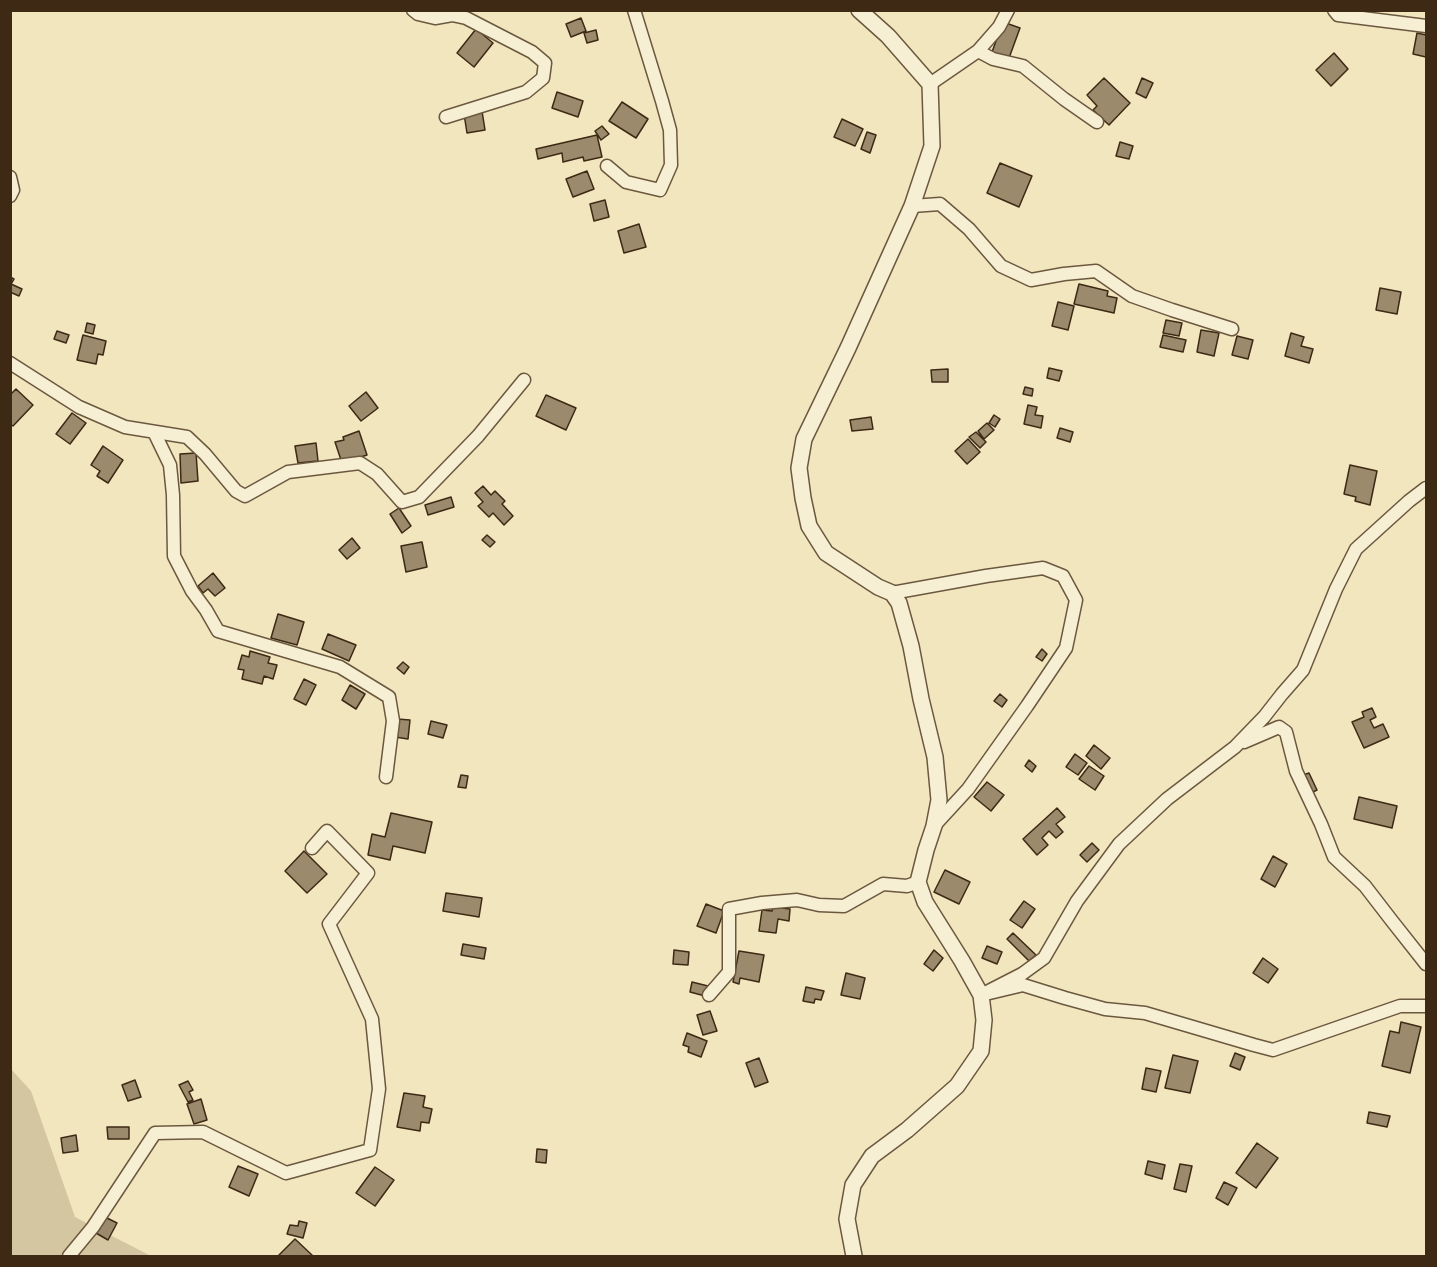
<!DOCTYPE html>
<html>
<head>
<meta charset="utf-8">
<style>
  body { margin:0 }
  #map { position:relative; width:1437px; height:1267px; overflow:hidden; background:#f1e6bd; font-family:Vollkorn,serif }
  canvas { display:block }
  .frame { position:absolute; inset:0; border:12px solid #3e2915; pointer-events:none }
</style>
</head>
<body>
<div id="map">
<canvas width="1437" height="1267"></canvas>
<div class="frame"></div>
</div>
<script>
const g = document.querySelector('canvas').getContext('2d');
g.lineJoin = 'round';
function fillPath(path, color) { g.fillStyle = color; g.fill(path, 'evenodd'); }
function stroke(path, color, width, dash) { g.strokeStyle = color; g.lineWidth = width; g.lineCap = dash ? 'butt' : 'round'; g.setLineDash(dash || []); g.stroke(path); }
fillPath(new Path2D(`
  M10,1068l21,23 44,126 76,39h-140z`), '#d3c6a0');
const building = new Path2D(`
  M581,18l5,13 -15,6 -5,-13z
  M1003,22l17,6 -11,30 -17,-6z
  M476,29l17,14 -19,24 -17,-14z
  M596,30l2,10 -11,3 -3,-10z
  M1417,33l9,2v22l-13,-3z
  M1334,53l14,16 -17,17 -15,-16z
  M1104,78l26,25 -21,22 -16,-15 4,-4 -10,-11z
  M1142,78l11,5 -7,15 -10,-5z
  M557,92l26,9 -5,16 -26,-9z
  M622,102l26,17 -12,19 -27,-17z
  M482,111l3,19 -18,3 -3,-19z
  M842,119l21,10 -8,17 -21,-9z
  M602,126l7,8 -8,6 -6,-9z
  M867,132l9,3 -6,18 -9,-4z
  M597,135l5,22 -18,4 -1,-4 -20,5 -1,-9 -24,6 -2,-10z
  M1120,142l13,4 -4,13 -13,-3z
  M1000,163l32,13 -13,31 -32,-14z
  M587,171l7,18 -21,8 -7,-18z
  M605,200l4,17 -15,4 -4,-17z
  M639,224l7,23 -22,6 -6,-22z
  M10,277l4,2 -3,5 11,5 -3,7 -9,-4z
  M1079,284l29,7 -1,5 10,2 -3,15 -40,-9z
  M1380,288l21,4 -4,22 -21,-4z
  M1058,302l16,4 -6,24 -16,-4z
  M1166,320l16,3 -3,13 -16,-3z
  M87,323l8,2 -2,9 -8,-2z
  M1201,330l18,3 -5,23 -17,-4z
  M57,331l12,4 -3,8 -12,-4z
  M1291,333l13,4 -3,9 12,3 -4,14 -24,-7z
  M83,335l23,6 -3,14 -5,-1 -2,10 -19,-4z
  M1163,335l23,5 -3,12 -23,-5z
  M1237,336l16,4 -5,19 -16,-4z
  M1049,368l13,3 -3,10 -12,-3z
  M948,369v13h-16l-1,-12z
  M1025,387l8,2 -1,7 -9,-2z
  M16,389l17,16 -20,21 -3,-2v-29z
  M366,392l12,16 -17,13 -12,-15z
  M546,395l30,13 -10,22 -30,-14z
  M1028,405l9,2 -2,8 8,1 -2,12 -17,-4z
  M72,413l14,10 -16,21 -14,-10z
  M994,415l6,4 -5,8 -6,-4z
  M871,417l2,12 -21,2 -2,-11z
  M987,423l7,7 -10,9 -6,-8z
  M1060,428l13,4 -3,10 -13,-4z
  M359,431l8,24 -25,8 -7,-21 9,-2 -1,-3z
  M976,432l10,10 -6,6 -11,-11z
  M968,439l12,13 -13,12 -12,-13z
  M316,443l2,18 -20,2 -3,-17z
  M103,446l20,14 -15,23 -11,-7 3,-5 -9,-6z
  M196,453l2,28 -17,2 -1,-29z
  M1350,465l27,6 -7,34 -15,-4 1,-4 -12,-3z
  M483,486l8,9 4,-4 10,10 -3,3 11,12 -9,9 -11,-12 -4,4 -11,-11 5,-4 -8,-9z
  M451,497l3,10 -26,8 -3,-10z
  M399,508l12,18 -9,7 -12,-19z
  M487,535l8,7 -5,5 -8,-7z
  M352,538l8,10 -13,11 -8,-9z
  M422,542l5,25 -21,5 -5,-26z
  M213,573l12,15 -10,8 -7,-7 -5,4 -5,-7z
  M278,614l26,8 -7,23 -26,-7z
  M328,634l28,11 -7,16 -27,-12z
  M1042,649l5,5 -5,7 -6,-4z
  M250,651l20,6 -2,6 9,2 -4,14 -9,-3 -2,8 -20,-5 2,-9 -6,-1 4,-14 7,2z
  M403,662l6,5 -5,7 -7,-6z
  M304,679l12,6 -10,20 -12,-6z
  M350,685l15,9 -9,15 -14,-9z
  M1000,694l7,6 -5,7 -8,-6z
  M1372,708l4,9 -6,3 4,8 9,-4 6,13 -25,11 -12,-26 12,-5 -2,-5z
  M397,719l13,1 -2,19 -13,-2z
  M431,721l16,4 -4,13 -15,-4z
  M1094,745l16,13 -9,11 -15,-13z
  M1075,754l12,9 -9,12 -12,-8z
  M1029,760l7,6 -4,6 -7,-6z
  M1089,766l15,10 -9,14 -16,-11z
  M1309,773l8,17 -6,3 -8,-18z
  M461,775l7,1 -2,12 -8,-1z
  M987,782l17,13 -13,16 -17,-14z
  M1359,797l38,9 -5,22 -38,-9z
  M1057,808l8,9 -9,7 7,8 -7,6 -7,-7 -7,7 6,7 -11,10 -14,-16z
  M391,813l41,9 -7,31 -32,-7 -3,14 -22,-5 4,-21 13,3z
  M1092,843l7,7 -12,12 -7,-7z
  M304,851l23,23 -20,19 -22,-22z
  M1273,856l14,8 -12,23 -14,-8z
  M945,870l25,12 -11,22 -25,-12z
  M446,893l36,5 -3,19 -36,-6z
  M1024,901l11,8 -13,19 -12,-8z
  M706,904l18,7 -8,22 -19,-7z
  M773,907l17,2 -1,12 -11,-2 -2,14 -17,-2 3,-21 10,1z
  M1013,933l23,22 -7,6 -22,-22z
  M463,944l23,4 -2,11 -23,-4z
  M987,946l15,6 -5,12 -15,-6z
  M674,950l15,2 -1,13 -15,-1z
  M934,950l9,8 -10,13 -9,-7z
  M739,951l25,4 -5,27 -19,-4 -1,6 -6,-2z
  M1263,958l15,11 -10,14 -15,-10z
  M846,973l19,5 -5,21 -19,-4z
  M692,982l16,4 -3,10 -15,-4z
  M806,987l18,4 -3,9 -6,-1 -1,4 -11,-2z
  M710,1011l7,20 -14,4 -6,-20z
  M1401,1022l20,5 -11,46 -28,-7 8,-35 9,2z
  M687,1033l20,8 -6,16 -13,-5 1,-5 -6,-2z
  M1235,1053l10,4 -5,13 -10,-4z
  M1173,1055l25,6 -8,32 -25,-5z
  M759,1058l9,24 -13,5 -9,-24z
  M1146,1068l15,3 -5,21 -14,-3z
  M135,1080l6,17 -13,4 -6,-16z
  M188,1081l5,9 -4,2 4,8 -5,2 -9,-17z
  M404,1093l21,3 -2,11 9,2 -3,14 -8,-1 -1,9 -23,-4z
  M201,1099l6,21 -13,4 -7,-20z
  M1369,1112l21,4 -3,11 -20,-4z
  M107,1127h22v12h-21z
  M76,1135l2,16 -15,2 -2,-15z
  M1257,1143l21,15 -22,30 -20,-15z
  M537,1149l10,1 -1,13 -10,-1z
  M1148,1161l17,4 -3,14 -17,-5z
  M1180,1164l12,2 -6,26 -12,-3z
  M238,1166l20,8 -9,22 -20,-9z
  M375,1167l19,13 -19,26 -19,-13z
  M1224,1182l13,6 -9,17 -12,-7z
  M105,1217l12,6 -9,17 -12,-7z
  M299,1221l8,2 -4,15 -16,-4 3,-9 8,1z
  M295,1239l18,17h-35z`);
fillPath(building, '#9b8b6c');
stroke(building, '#3e2915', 1.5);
const minor = new Path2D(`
  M413,10l5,4 17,4 17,-3 14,3 66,34 13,11 -2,15 -17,14 -80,25
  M1334,10l4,5 88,11
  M978,51l15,8 30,7 41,33 33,23
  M930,84l48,-33 21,-24 9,-17
  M607,166l19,16 34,8 11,-25 -1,-35 -8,-29 -28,-91
  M10,177l3,13 -3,6
  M912,206l28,-2 29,25 32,37 30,14 33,-6 32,-3 36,25 40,14 60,19
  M10,363l69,44 46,20 62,10 18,17 31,37 9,5 43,-24 72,-9 17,11 25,28 17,-5 59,-61 46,-56
  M154,432l16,33 3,30 1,61 18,35 14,19 12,21 122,36 49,30 4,24 -7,56
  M1426,488l-17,13 -53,48 -20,40 -33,81 -21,24 -18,23 -29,30 -68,52 -48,45 -42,57 -33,57 -22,16 -41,21 42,-10 42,13 40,11 40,4 109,32 19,5 127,-44h26
  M892,593l94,-17 57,-8 20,8 13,24 -10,48 -39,58 -59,83 -34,37
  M1244,742l35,-15 7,5 10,39 25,53 13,33 31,29 27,35 34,43
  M709,995l20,-23v-63l33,-6 35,-3 22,5 25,1 39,-22 24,2 11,-4
  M69,1256l24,-29 62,-94 48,-1 83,41 84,-23 9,-61 -7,-70 -43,-95 39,-51 -41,-42 -15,17`);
const tertiary = new Path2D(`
  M854,1256l-7,-37 6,-34 19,-29 35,-26 50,-44 24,-35 3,-31 -3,-25 -19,-34 -37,-59 -7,-20 8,-32 8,-24 5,-26 -4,-43 -14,-58 -10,-53 -12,-43 -7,-10 -14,-6 -52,-34 -17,-27 -6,-28 -4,-30 5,-29 44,-91 64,-142 20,-60 -2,-62 -42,-48 -29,-26`);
stroke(minor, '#6b583f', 15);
stroke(tertiary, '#6b583f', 18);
stroke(minor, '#f6efd4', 12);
stroke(tertiary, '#f6efd4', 15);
</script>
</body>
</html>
